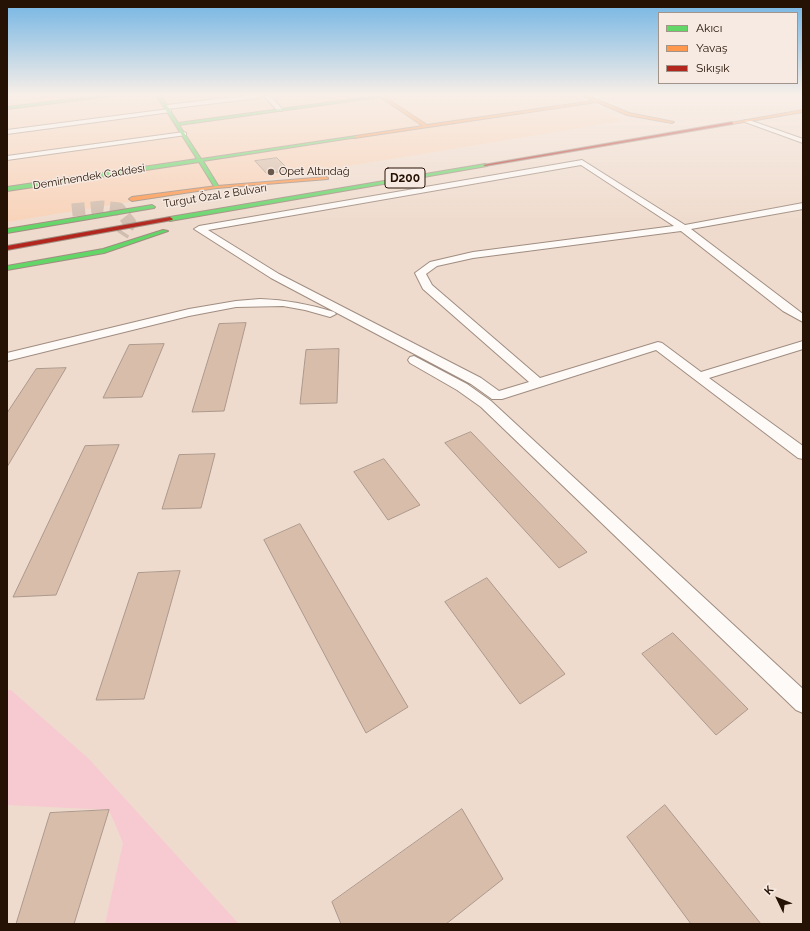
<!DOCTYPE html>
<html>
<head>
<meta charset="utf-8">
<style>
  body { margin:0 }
  #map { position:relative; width:810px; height:931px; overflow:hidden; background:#efdbcd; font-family:Raleway,sans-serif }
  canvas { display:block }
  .frame { position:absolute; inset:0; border:8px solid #261204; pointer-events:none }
  .legend { position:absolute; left:658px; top:12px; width:140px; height:72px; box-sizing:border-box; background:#f6eae2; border:1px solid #a39489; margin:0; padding:5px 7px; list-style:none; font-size:12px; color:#261204 }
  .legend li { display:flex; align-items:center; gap:8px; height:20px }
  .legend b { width:20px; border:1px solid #a39489 }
  .north { position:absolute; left:758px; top:879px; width:40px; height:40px; -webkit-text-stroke:3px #f6eae2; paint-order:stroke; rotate:313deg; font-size:11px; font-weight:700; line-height:16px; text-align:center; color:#261204 }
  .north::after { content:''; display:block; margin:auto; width:14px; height:18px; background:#261204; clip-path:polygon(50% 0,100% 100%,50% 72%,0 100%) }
</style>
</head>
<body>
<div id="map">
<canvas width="810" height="931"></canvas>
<div class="frame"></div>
<ul class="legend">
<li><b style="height:5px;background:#63d668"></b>Akıcı</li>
<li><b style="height:5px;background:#ff974d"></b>Yavaş</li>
<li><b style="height:5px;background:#b3261e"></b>Sıkışık</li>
</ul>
<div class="north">K</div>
</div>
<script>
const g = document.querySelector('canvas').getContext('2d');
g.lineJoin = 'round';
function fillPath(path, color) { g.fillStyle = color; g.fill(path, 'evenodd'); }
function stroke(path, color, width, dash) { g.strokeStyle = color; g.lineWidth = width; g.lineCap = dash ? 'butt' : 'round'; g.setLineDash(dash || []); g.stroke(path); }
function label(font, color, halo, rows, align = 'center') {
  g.font = font + ' Raleway,sans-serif'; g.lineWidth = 3; g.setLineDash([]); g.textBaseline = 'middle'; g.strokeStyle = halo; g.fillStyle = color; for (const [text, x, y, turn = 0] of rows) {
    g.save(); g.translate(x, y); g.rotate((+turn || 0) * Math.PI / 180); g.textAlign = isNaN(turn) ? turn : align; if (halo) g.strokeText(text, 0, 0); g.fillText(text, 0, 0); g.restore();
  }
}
fillPath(new Path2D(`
  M7,96h570l46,25 -616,101z`), '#f8d2b8');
fillPath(new Path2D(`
  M7,690h4l78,69 150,165h-134l18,-81 -14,-33 -102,-5z`), '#f7cad1');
const building = new Path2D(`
  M277,158l12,12 -22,4 -12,-13z
  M246,323l-22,88 -32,1 27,-88z
  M164,344l-22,53 -39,1 26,-53z
  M339,349l-2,54 -37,1 6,-54z
  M66,368l-59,99v-54l29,-44z
  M471,432l116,120 -28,16 -114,-125z
  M119,445l-63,150 -43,2 72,-151z
  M215,454l-14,54 -39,1 17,-54z
  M384,459l36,46 -32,15 -34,-48z
  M300,524l108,183 -42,26 -102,-193z
  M180,571l-36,128 -48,1 42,-127z
  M487,578l78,96 -45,30 -75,-102z
  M673,633l75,76 -32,26 -74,-81z
  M665,805l96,119h-70l-64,-87z
  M462,809l41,70 -57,45h-105l-9,-22z
  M109,810l-35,114h-58l34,-111z`);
fillPath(building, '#d7bdaa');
stroke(building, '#ac998c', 1);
stroke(new Path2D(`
  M72,210l30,-3 17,2 11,14 -8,12`), '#d1bdaf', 13, [13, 6]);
const street = new Path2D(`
  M244,96h17l-3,2 -91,11 -3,-2 3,-2z
  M264,96h6l12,13v2h-4z
  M169,109l2,1v2l-164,22v-4z
  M745,120h4l54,19v4l-58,-21z
  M184,132l2,1v2l-179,25v-4z
  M582,160l103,65 118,-22v6l-112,20 112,85v8l-20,-11 -102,-80 -208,27 -36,8 -11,8 6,11 108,93 118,-36 4,1 39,29 102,-31v8l-94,29 94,68v13l-5,-1 -142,-108 -154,49h-10l-21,-15 -200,-106 -77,-49 5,-3zM581,165l93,61 -201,26 -43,10 -15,11 8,16 106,93 -30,9 -18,-13 -202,-104 -71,-44z
  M260,299c26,1 49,5 74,13l2,2 -6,3 -25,-7 -22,-4 -47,1 -47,9 -182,45v-8l182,-44 47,-8z
  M414,356l53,28 24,17 312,288v24l-7,-3 -315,-303 -24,-17 -47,-27 -2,-3 2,-3z`);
const fast = new Path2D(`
  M100,96h11l-104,13v-2z
  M157,96h4l17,27 199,-27h9l-207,29 22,34 155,-23 2,1 -155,24 16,26v1h-4l-16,-26 -192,29v-4l190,-28z
  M485,164l2,1v1l-317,55 -3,-2 3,-2z
  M152,205l3,2 -1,1 -147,25v-4z
  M163,230l5,1 -64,22 -97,17v-4l96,-17z`);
const slow = new Path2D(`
  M379,96h4l44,29 166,-24 -10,-5h5l41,17 45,9 -2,1 -45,-8 -30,-13 -243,36 2,-2 67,-10z
  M803,110v2l-71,12 -2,-1z
  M326,177l2,1v1l-111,9 -85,13 -3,-2 3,-2 85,-11z`);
const jam = new Path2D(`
  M732,122l1,2 -248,42 -2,-1z
  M170,217l3,2 -1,1 -165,30v-4z`);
stroke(street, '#a08d80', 2);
stroke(fast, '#a08d80', 2);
stroke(slow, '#a08d80', 2);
stroke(jam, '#a08d80', 2);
fillPath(street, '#fdfaf8');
fillPath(fast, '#63d668');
fillPath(slow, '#ff974d');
fillPath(jam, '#b3261e');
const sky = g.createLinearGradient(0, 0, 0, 226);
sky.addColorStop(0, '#73b5e4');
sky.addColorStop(0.42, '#f8efe8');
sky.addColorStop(1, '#f8efe800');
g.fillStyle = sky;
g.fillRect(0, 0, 810, 226);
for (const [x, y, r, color] of [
  [271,172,4,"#6c584a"]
]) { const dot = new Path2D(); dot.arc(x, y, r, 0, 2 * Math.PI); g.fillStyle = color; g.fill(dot); stroke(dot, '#f6eae2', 1.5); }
label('11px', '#261204', '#f6eae2', [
  ["Opet Altındağ",279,172]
], 'left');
label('11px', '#261204', '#f6eae2', [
  ["Demirhendek Caddesi",89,177,-9],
  ["Turgut Özal 2 Bulvarı",215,196,-9]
]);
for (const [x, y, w] of [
  [405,178,40]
]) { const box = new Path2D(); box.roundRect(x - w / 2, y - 10, w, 20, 3); g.fillStyle = '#f6eae2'; g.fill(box); stroke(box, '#261204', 1); }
label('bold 12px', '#261204', null, [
  ["D200",405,178]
]);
</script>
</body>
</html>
